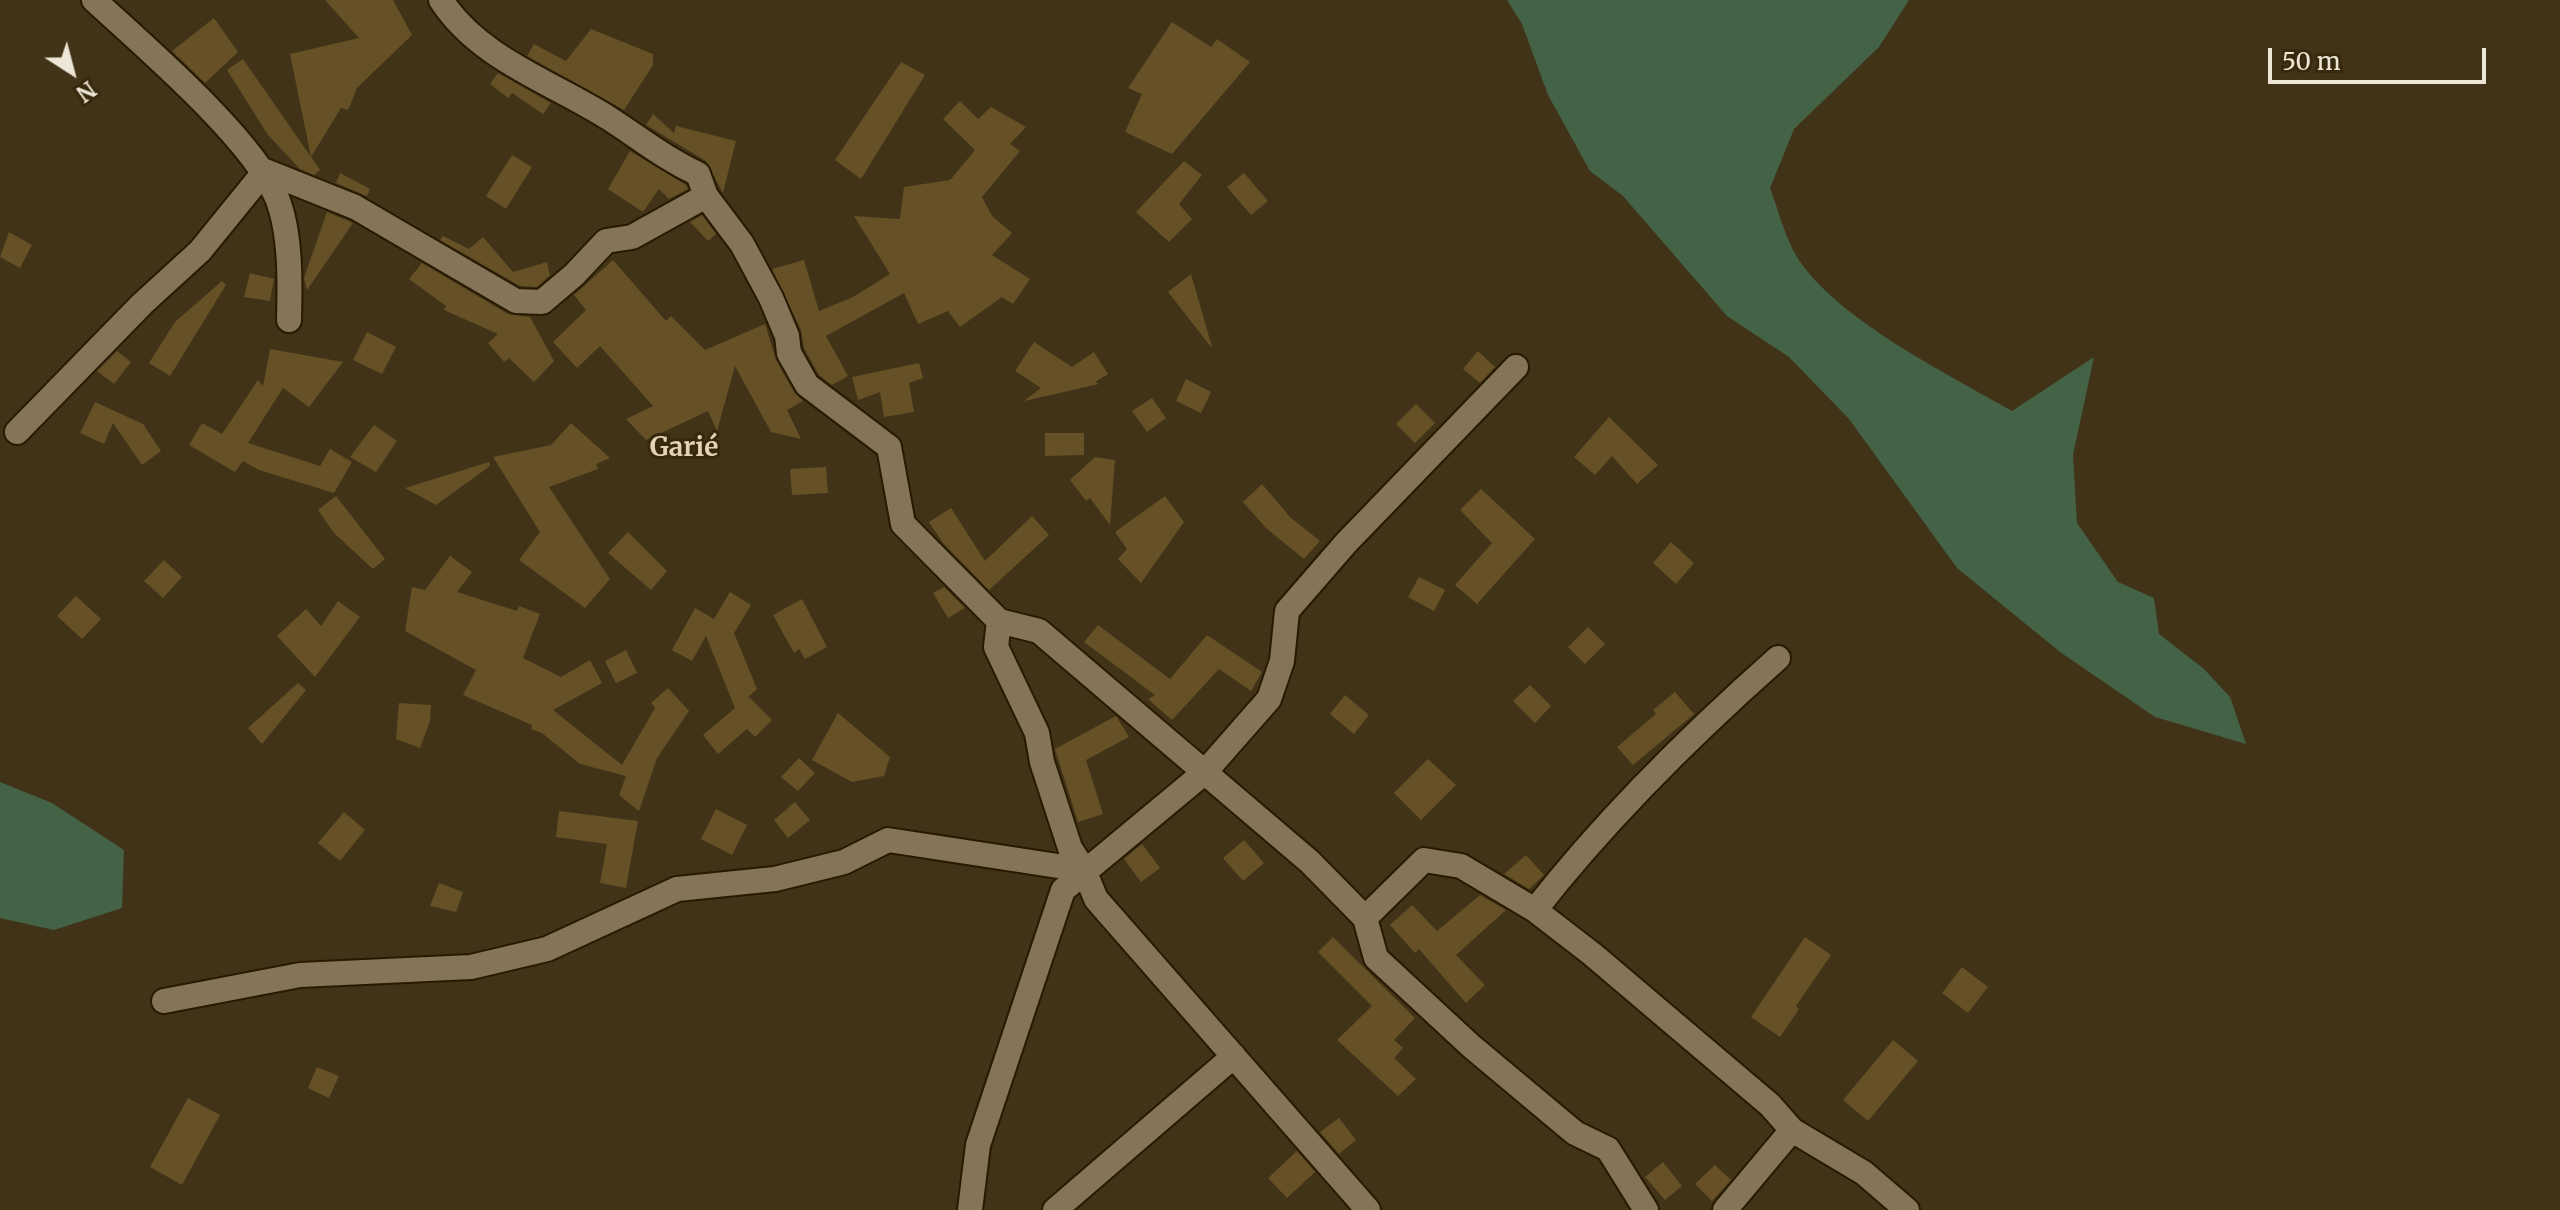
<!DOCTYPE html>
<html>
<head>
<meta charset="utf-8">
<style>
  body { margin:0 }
  #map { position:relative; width:2560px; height:1210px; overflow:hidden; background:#403318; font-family:Merriweather,serif }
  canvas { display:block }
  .north { position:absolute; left:32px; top:32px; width:80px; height:80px; -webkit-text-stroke:6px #36290d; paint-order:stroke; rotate:144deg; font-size:22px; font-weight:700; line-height:32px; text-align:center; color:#ede5d5 }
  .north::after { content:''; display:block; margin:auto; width:28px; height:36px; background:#ede5d5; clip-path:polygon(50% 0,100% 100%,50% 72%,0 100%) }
  .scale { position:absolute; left:2268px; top:48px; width:218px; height:36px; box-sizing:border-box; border:4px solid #ede5d5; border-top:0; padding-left:10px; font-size:24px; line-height:28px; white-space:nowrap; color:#ede5d5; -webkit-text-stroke:6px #36290d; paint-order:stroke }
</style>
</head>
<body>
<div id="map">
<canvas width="2560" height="1210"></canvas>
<div class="north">N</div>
<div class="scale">50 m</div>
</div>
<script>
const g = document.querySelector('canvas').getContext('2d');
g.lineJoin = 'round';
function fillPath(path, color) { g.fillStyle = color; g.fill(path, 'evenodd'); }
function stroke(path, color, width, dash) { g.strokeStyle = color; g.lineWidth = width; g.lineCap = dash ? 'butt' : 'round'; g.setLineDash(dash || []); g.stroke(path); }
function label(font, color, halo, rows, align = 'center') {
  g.font = font + ' Merriweather,serif'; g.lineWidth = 6; g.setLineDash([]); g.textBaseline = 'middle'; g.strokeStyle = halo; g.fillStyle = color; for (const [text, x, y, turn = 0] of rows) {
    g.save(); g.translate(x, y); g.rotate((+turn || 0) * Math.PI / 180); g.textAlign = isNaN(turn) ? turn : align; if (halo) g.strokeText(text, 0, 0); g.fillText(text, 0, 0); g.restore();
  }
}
fillPath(new Path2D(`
  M1507,0h402l-30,47 -85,82 -24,59c8,21 15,49 27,69 39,62 151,117 215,154l82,-54 -21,98 4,68 41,59 36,16 5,36 45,35 26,28 16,47 -91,-27 -95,-65 -103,-84 -108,-149 -60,-62 -62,-41 -104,-120 -33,-25 -42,-76 -26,-71z
  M0,782l52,21 72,47 -2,58 -68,22 -54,-12z`), '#446245');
fillPath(new Path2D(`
  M325,0h68l19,35 -55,53 -9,22 -7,-2 -30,49 -21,-103 69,-16z
  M214,18l24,34 -33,31 -33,-32z
  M1172,22l39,25 6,-8 33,23 -78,92 -47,-22 17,-38 -14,-6z
  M591,29l62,25v11l-29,45 -97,-54 7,-12 32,17z
  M243,59l77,111 -6,5 -14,-6 -32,-34 -41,-65z
  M901,62l24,13 -64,104 -26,-19z
  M498,73l53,30 -8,11 -31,-21 -4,5 -18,-14z
  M960,101l18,18 13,-12 35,20 -16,17 10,7 -38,46 10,19 20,17 -20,22 38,24 -17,25 -11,-7 -42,30 -12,-16 -30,13 -14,-31 -78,43 22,40 -16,9 -13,-10 -15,-27 -3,-18 -29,-61 32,-9 15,51 34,-14 37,-23 -36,-58 46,3 4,-32 46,-7 25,-30 -32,-31z
  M653,114l21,19 2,-7 60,15 -13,52 -17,-32 -60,-36z
  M630,151l56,34 2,4 -19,10 -10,-10 -16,23 -35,-23z
  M512,155l20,12 -26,42 -20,-13z
  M1184,161l18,14 -23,29 13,15 -23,23 -33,-30z
  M340,173l30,16 -3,7 -31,-13z
  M1244,173l24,28 -17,14 -24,-28z
  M327,212l26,11 -46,67 -3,-12z
  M702,215l14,19 -8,7 -18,-19z
  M9,232l23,13 -12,23 -20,-11z
  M443,236l26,13 14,-12 30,35 34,-10 3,13 -13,12 -17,-1 -80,-46z
  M613,260l53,61 5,-5 34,34 60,-26 11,36 18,32 9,9 -16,9 14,29 -30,-7 -36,-66 -18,65 -9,-20 -62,29 -20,-21 27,-13 -53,-60 -23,22 -24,-26 33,-32 -12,-15z
  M422,263l86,51 22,3 24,44 -20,21 -25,-24 -5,4 -16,-19 10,-9 -54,-24 2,-4 -37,-27z
  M250,273l24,6 -4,22 -26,-4z
  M1191,274l21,73h-1l-43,-55z
  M222,281l4,4 -56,91 -21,-13 26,-41z
  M367,332l29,15 -14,27 -29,-14z
  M1034,342l38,25 22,-15 14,22 -13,8 4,2 -75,17 17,-13 -26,-17z
  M270,349l73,13 -34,45 -26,-19 -35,55 72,23 10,-17 22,13 -18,31 -75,-23 -16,-9 -8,11 -46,-27 13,-22 20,11 36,-54 5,6z
  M117,351l14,11 -17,22 -17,-13z
  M1478,351l17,16 -15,16 -17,-14z
  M919,363l4,15 -14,5 5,29 -30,5 -4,-25 -22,8 -6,-23z
  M1186,379l25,13 -10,21 -25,-12z
  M1152,398l14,20 -19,14 -15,-21z
  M95,402l48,22 18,27 -19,14 -29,-42 -9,21 -24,-11z
  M1416,404l19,19 -20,20 -19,-19z
  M1609,417l49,48 -21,19 -25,-28 -17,19 -21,-18z
  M571,423l39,35 -14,6 2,5 -49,18 61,92 -25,29 -66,-48 21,-28 -47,-75 58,-12z
  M374,425l23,16 -21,31 -26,-15z
  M1045,433h39v22l-39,1z
  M1095,457l20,3 -5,65 -20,-27 -4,3 -16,-21z
  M489,462l1,4 -54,39 -31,-17z
  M826,467l2,26 -36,2 -2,-26z
  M1262,484l28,33 30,24 -16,18 -38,-31 -23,-26z
  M1481,489l54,50 -58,65 -22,-19 37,-42 -32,-33z
  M336,496l49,63 -12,10 -39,-36 -16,-23z
  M1165,496l19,26 -43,61 -23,-24 9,-10 -12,-17z
  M951,508l34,53 47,-45 17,19 -60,55 -46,-47 -14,-21z
  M628,532l39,39 -16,19 -43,-37z
  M1671,542l23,21 -18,21 -23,-21z
  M450,556l22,16 -15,20 60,19 2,-5 21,8 -17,44 38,19 29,-17 12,23 -49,27 69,55 33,-57 -4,-5 17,-15 21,23 -32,47 -18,53 -20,-16 7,-19 -46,-12 -38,-31 -11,-4 1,-4 -69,-30 13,-25 -71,-39 7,-44 13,3z
  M164,560l18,17 -19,21 -19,-17z
  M1419,577l26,13 -11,21 -26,-14z
  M944,587l21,21 -17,10 -15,-25z
  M730,592l21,13 -17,28 23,56 -11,10 3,-2 23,23 -17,17 -8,-8 -29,25 -15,-19 32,-27 -29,-72 -14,25 -20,-11 23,-42 19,11z
  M76,596l25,23 -19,20 -25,-23z
  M802,599l25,48 -22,12 -6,-10 -5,4 -21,-38z
  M338,601l22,16 -45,60 -38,-41 29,-27 15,17z
  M1098,625l72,54 37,-44 55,37 -11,19 -32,-22 -47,51 -24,-21 7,-4 -71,-53z
  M1588,627l17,17 -20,20 -17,-17z
  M626,650l11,23 -21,10 -11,-22z
  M298,683l8,7 -44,54 -14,-16z
  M1530,685l21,21 -16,17 -22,-22z
  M1675,692l19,22 -61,51 -16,-18 39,-33 -3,-4z
  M1345,695l24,20 -15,19 -24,-20z
  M399,703l32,2 -1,16 -10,27 -24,-9z
  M838,713l52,44 -6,19 -32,6 -40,-22z
  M1116,716l13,21 -43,23 17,54 -25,8 -23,-73z
  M799,758l16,15 -17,18 -17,-14z
  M1428,759l28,26 -35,35 -27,-27z
  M795,802l15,18 -22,18 -14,-18z
  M716,809l31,16 -15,30 -31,-16z
  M559,811l79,10 -12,67 -26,-5 7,-39 -51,-7z
  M344,812l21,18 -25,31 -22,-18z
  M1244,840l20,23 -21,18 -20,-23z
  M1142,844l18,24 -19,14 -17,-23z
  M1526,855l18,20 -15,14 -25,-15z
  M439,883l24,9 -7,20 -26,-6z
  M1480,895l26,15 -50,45 29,30 -19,18 -47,-54 -4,4 -25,-28 22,-20 25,26z
  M1333,937l82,81 -21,22 9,8 -9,10 22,21 -18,17 -61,-56 35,-34 -54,-54z
  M1805,937l26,18 -35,51 3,3 -19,28 -29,-20z
  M1962,967l26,20 -20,26 -26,-20z
  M1893,1040l25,21 -50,60 -25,-21z
  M317,1067l22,9 -10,22 -21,-10z
  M188,1098l32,17 -38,70 -32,-18z
  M1339,1118l17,22 -17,14 -19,-22z
  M1297,1151l18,21 -28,26 -19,-20z
  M1663,1162l19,24 -17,14 -20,-23z
  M1715,1165l16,15 -19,21 -17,-17z`), '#665126');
const street = new Path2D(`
  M94,0c50,46 159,139 183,198 14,35 13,85 12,122
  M441,0c38,59 111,82 169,119 31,20 54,39 88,55l8,22 36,48 29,54 16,38 2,17 18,32 82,62 14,77 96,97 40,10 271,231 55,56 11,40 95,88 104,87 33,16 38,61
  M17,432l125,-128 58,-53 65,-80 90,36 161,94 26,1 32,-27 32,-34 26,-4 74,-41
  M999,621l-3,26 41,86 5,29 28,86 14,22 12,29 272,311
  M1535,910c71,-91 156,-175 243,-252
  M1365,918l59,-58 37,6 74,44 57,44 178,151 22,25 72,43 43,37
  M164,1001l136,-26 171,-8 76,-18 130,-60 98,-10 69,-17 44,-22 196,30
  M970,1210l8,-65 85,-255 142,-118 64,-73 13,-38 5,-50 59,-68 170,-176
  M1055,1210l179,-154
  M1725,1210l67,-80`);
stroke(street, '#271a01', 28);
stroke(street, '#847558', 24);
label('bold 26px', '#e3d3b3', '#36290d', [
  ["Garié",684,449]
]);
</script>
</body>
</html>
